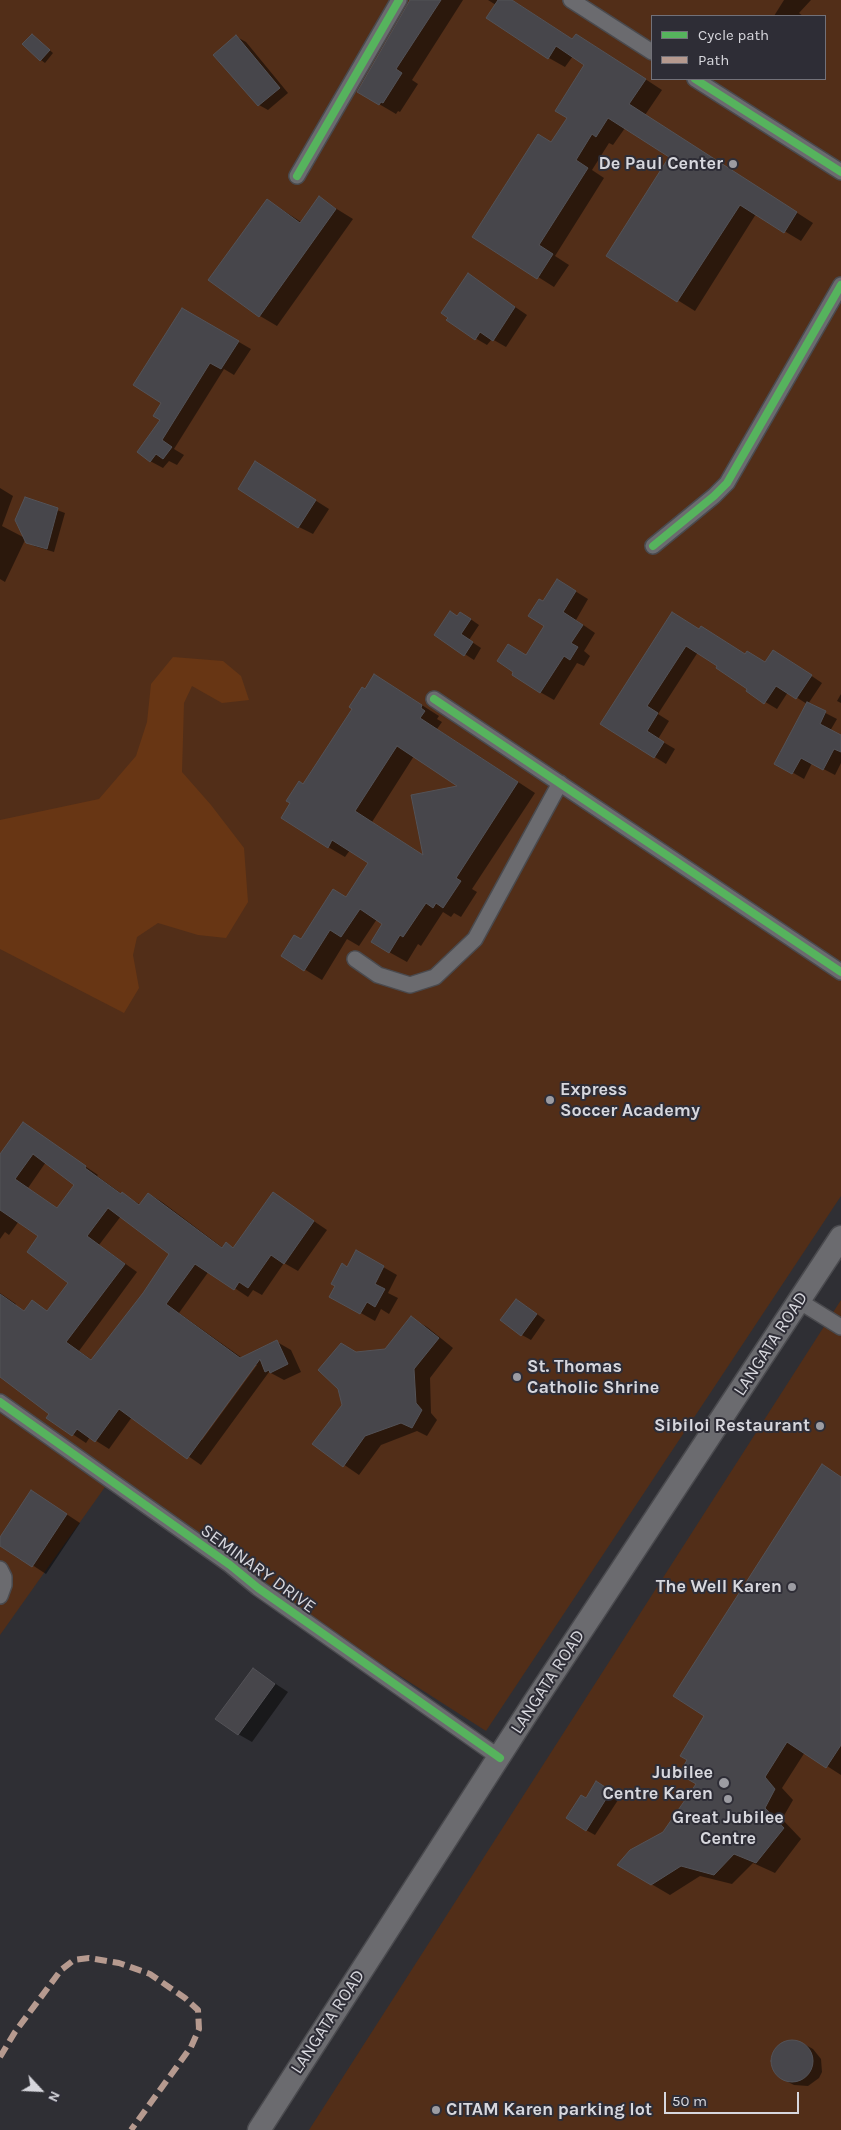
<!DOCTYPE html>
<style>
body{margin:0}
#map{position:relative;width:841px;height:2130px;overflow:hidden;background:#2f2f34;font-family:Karla,sans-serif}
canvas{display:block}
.legend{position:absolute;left:651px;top:15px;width:175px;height:65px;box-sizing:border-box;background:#2e2d36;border:1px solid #727179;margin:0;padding:6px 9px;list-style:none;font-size:15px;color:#d7d7dd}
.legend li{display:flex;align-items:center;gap:10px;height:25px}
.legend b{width:25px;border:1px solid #727179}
.north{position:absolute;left:15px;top:2065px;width:50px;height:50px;-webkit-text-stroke:4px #2e2d36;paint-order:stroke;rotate:115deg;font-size:14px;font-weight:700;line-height:20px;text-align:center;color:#d7d7dd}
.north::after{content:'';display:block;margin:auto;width:18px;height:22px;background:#d7d7dd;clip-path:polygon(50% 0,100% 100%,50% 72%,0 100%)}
.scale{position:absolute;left:664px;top:2092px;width:135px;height:22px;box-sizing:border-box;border:2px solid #d7d7dd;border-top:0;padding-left:6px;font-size:15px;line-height:18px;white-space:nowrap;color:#d7d7dd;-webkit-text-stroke:4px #2e2d36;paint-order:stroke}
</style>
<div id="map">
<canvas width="841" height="2130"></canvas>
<ul class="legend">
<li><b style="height:6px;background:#56b35d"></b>Cycle path</li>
<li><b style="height:6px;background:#b69a8f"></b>Path</li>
</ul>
<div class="north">N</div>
<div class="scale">50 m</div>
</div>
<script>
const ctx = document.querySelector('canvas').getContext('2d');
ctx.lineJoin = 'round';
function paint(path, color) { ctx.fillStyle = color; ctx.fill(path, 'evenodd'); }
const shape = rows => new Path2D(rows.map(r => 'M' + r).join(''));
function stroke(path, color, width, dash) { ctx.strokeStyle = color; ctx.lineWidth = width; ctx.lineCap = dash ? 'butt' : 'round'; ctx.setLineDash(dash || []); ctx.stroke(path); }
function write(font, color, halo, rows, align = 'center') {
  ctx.font = font + ' Karla,sans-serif'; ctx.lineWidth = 4; ctx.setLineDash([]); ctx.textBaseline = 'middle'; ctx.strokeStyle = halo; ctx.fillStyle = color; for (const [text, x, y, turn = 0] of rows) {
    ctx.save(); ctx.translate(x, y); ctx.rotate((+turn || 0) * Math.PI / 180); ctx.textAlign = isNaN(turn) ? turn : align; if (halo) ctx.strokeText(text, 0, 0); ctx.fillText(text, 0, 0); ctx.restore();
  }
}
paint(shape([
 [0,0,841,0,841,1196,486,1731,105,1487,0,1635],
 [652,16,825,16,825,79,652,79],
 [841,1300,841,2130,309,2130]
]), '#522e18');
paint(shape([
 [173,657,223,661,241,676,249,700,222,703,192,686,184,703,182,772,211,805,244,848,248,902,226,938,198,935,158,923,137,937,133,955,139,988,124,1013,0,949,0,820,99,799,136,756,147,722,151,684]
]), '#683614');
paint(shape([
 [413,0,463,0,412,80,418,84,400,112,398,111,396,114,379,104],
 [488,0,512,0,573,40,576,35,593,45,662,90,645,115,813,223,801,241,756,214,695,311,607,256,671,157,625,128,613,145,609,143,592,170,604,178,555,256,569,265,554,287,473,236,552,143,569,118,586,64,573,56,565,67,549,58,496,5],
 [784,0,811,0,799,13,803,16,774,16],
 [237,37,246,42,288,93,268,110,259,105],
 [36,38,53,53,45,63,41,60],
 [319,198,353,219,277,326,260,316,210,280,267,200,301,222],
 [468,275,527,315,506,347,492,339,487,345,475,338],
 [182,309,251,349,234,375,224,369,174,449,184,455,177,465,169,461,163,468,150,461,161,420,162,402],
 [269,471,329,509,313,534,299,527],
 [0,488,13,496,2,526,25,538,25,498,65,513,54,552,34,546,25,540,5,582,0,579],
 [570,588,588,599,576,620,595,633,584,651,590,656,584,666,577,663,554,700,540,692,527,656,546,626,543,603],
 [457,617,469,618,479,625,469,640,481,648,474,660,435,635],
 [700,630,746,655,766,663,785,658,822,683,808,704,837,719,830,731,841,737,841,763,835,775,812,763,804,779,776,763,807,704,788,692,777,709,747,691,749,689,698,652,658,714,669,721,658,739,675,749,666,764,602,724],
 [392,686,439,716,437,719,442,722,437,729,535,793,472,889,477,892,461,917,454,913,451,917,443,912,421,946,418,944,407,962,389,952,384,923,377,919,359,946,347,939,322,980,283,956,347,898,370,863,350,850,345,857,328,847,304,785,366,690],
 [414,756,460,786,424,856,372,822],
 [841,694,841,703,837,701],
 [23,1124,98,1175,97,1176,122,1194,141,1205,149,1194,162,1202,223,1248,234,1249,274,1194,327,1230,298,1271,284,1263,262,1295,253,1290,248,1297,209,1271,179,1313,242,1358,277,1342,291,1350,301,1372,284,1380,269,1372,201,1465,132,1417,109,1449,90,1437,86,1443,48,1418,51,1414,0,1376,0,1348,48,1312,69,1283,40,1236,19,1221,9,1235,5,1232,0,1239,0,1157],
 [46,1162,76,1185,58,1209,28,1188],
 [121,1216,171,1254,144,1293,92,1360,79,1351,137,1272,99,1245],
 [254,1365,257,1365,202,1440,200,1438],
 [357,1252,397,1275,388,1293,398,1298,389,1314,381,1309,375,1321,331,1296],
 [0,1293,16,1304,0,1326],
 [525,1305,545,1320,531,1340,522,1335],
 [411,1318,427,1327,453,1348,430,1378,431,1413,437,1420,427,1436,417,1431,381,1445,359,1475,314,1444,343,1406,356,1353,385,1351],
 [841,1477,841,1775,805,1752,782,1788,793,1800,782,1819,801,1839,775,1873,753,1863,732,1884,700,1876,670,1895,619,1865,664,1833,698,1783],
 [45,1500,80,1523,46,1574,0,1544,0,1539],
 [253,1669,288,1692,252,1742,238,1734],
 [606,1788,620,1797,595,1835,586,1830,586,1799],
 [791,2041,804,2044,813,2049,821,2059,822,2072,819,2078,808,2086,794,2085,784,2080,778,2076,772,2063,775,2050,779,2045]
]), '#0007');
const building = shape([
 [410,0,441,0,396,69,402,73,383,103,381,102,379,105,357,92,410,0],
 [498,0,512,0,572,39,576,34,646,79,629,104,797,212,784,233,740,205,677,302,606,256,669,157,608,118,596,137,592,134,576,160,588,168,539,245,553,254,537,279,472,237,538,134,551,142,567,118,555,111,584,65,556,46,548,59,486,18,498,0],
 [32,34,50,50,40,61,22,44,32,34],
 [236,35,280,88,258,106,213,55,236,35],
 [319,196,336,209,259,317,208,280,267,199,300,223,319,196],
 [468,273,515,307,493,341,480,332,475,340,446,320,448,318,441,313,468,273],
 [182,308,239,341,221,369,210,363,162,440,172,447,163,459,156,454,150,462,137,452,160,420,153,416,161,403,133,385,182,308],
 [255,461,316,500,298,528,238,489,255,461],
 [25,497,58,508,47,549,26,543,15,520,25,497],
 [557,579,576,591,563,612,583,625,571,643,578,647,570,660,564,656,540,693,512,675,513,672,497,661,508,644,526,655,544,626,528,616,539,599,543,601,557,579],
 [450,611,457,616,460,612,471,619,461,634,473,642,464,656,434,635,450,611],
 [672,612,699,629,701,626,745,654,747,651,765,662,773,650,812,675,796,699,776,686,764,704,746,691,747,689,716,668,717,666,686,646,647,706,658,713,647,731,664,742,654,758,600,724,672,612],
 [374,674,422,705,421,708,425,711,420,718,518,782,456,878,461,881,443,908,436,903,433,908,426,903,403,937,400,935,389,953,371,942,382,924,360,909,341,937,330,930,304,971,281,956,294,935,301,939,333,889,346,897,368,863,332,840,328,848,281,818,290,803,286,801,299,781,303,784,352,709,349,707,362,687,365,689,374,674],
 [397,746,457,786,411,795,423,855,355,811,397,746],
 [807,702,826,711,820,724,841,735,841,752,834,749,823,770,801,758,792,774,774,764,807,702],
 [23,1122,86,1166,85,1168,121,1194,122,1192,139,1205,148,1193,222,1248,226,1242,233,1248,273,1192,314,1221,284,1264,271,1255,248,1288,239,1282,234,1290,195,1264,166,1304,240,1358,277,1340,288,1364,270,1373,269,1370,265,1372,260,1359,187,1459,119,1409,95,1442,77,1429,72,1436,46,1418,49,1414,0,1377,0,1294,24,1311,32,1300,47,1311,68,1283,27,1252,38,1236,0,1210,0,1154,23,1122],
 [33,1154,74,1185,57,1208,15,1179,33,1154],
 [108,1208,169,1254,143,1293,91,1360,66,1342,125,1264,87,1236,108,1208],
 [356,1250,384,1266,375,1284,385,1289,375,1307,367,1302,360,1314,329,1297,335,1286,331,1284,342,1263,347,1267,356,1250],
 [516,1299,537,1314,521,1336,500,1320,516,1299],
 [411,1316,439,1338,414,1369,416,1403,422,1410,412,1428,401,1423,365,1436,343,1467,312,1444,342,1405,338,1389,318,1370,341,1343,356,1352,385,1349,411,1316],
 [822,1464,841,1477,841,1745,826,1768,787,1742,765,1777,775,1789,765,1808,784,1828,756,1863,734,1854,714,1875,681,1866,651,1885,617,1865,630,1850,663,1832,696,1784,679,1774,687,1760,680,1756,704,1716,673,1696,822,1464],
 [31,1490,67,1514,32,1567,0,1546,0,1537,31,1490],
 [253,1668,275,1684,238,1735,215,1719,253,1668],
 [596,1781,611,1791,586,1831,566,1818,581,1795,586,1798,596,1781],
 '771 2061a21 21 0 1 1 42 0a21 21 0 1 1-42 0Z'
]);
paint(building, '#47464b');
stroke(building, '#535257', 1);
const minor = shape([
 [571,0,652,52],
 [695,79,841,172],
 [297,176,399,0],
 [653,546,714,496,727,483,841,285],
 [434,699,841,972],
 [355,959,378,975,410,985,435,977,475,939,560,783],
 [799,1301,841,1327],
 [0,1402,230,1565,258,1588,500,1758],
 [0,1569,4,1577,4,1585,0,1596]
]);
const secondary = shape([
 [259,2130,533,1704,841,1237]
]);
stroke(minor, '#4a4a4e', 18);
stroke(secondary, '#4a4a4e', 25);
stroke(minor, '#6b6b6f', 15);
stroke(secondary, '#6b6b6f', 22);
stroke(shape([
 [0,2057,15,2032,61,1970,74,1960,89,1958,119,1963,150,1974,185,1998,198,2010,199,2029,191,2047,131,2130]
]), '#b69a8f', 6, [12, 6]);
stroke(shape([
 [695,79,841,172],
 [297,176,399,0],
 [653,546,714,496,727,483,841,285],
 [434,699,841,972],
 [0,1402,230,1565,258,1588,500,1758]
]), '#56b35d', 8);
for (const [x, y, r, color] of [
 [733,164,5,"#9c9ca2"],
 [550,1100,5,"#9c9ca2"],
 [517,1377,5,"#9c9ca2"],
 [820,1426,5,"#9c9ca2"],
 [792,1587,5,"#9c9ca2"],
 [724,1783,6,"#9c9ca2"],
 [728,1799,5,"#9c9ca2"],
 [436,2110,5,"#9c9ca2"]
]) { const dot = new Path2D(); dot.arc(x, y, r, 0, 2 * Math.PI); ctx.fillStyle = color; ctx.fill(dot); stroke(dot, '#2e2d36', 2); }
write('bold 18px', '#d7d7dd', '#2e2d36', [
 ["De Paul Center",723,164],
 ["Express",560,1090,"left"],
 ["Soccer Academy",560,1111,"left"],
 ["St. Thomas",527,1367,"left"],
 ["Catholic Shrine",527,1388,"left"],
 ["Sibiloi Restaurant",810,1426],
 ["The Well Karen",782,1587],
 ["Jubilee",713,1773],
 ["Centre Karen",713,1794],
 ["Great Jubilee",728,1818,"center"],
 ["Centre",728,1839,"center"],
 ["CITAM Karen parking lot",446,2110,"left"]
], 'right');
write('18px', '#d7d7dd', '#2e2d36', [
 ["LANGATA ROAD",771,1344,-57],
 ["SEMINARY DRIVE",258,1569,36],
 ["LANGATA ROAD",548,1682,-57],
 ["LANGATA ROAD",328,2022,-57]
]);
</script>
